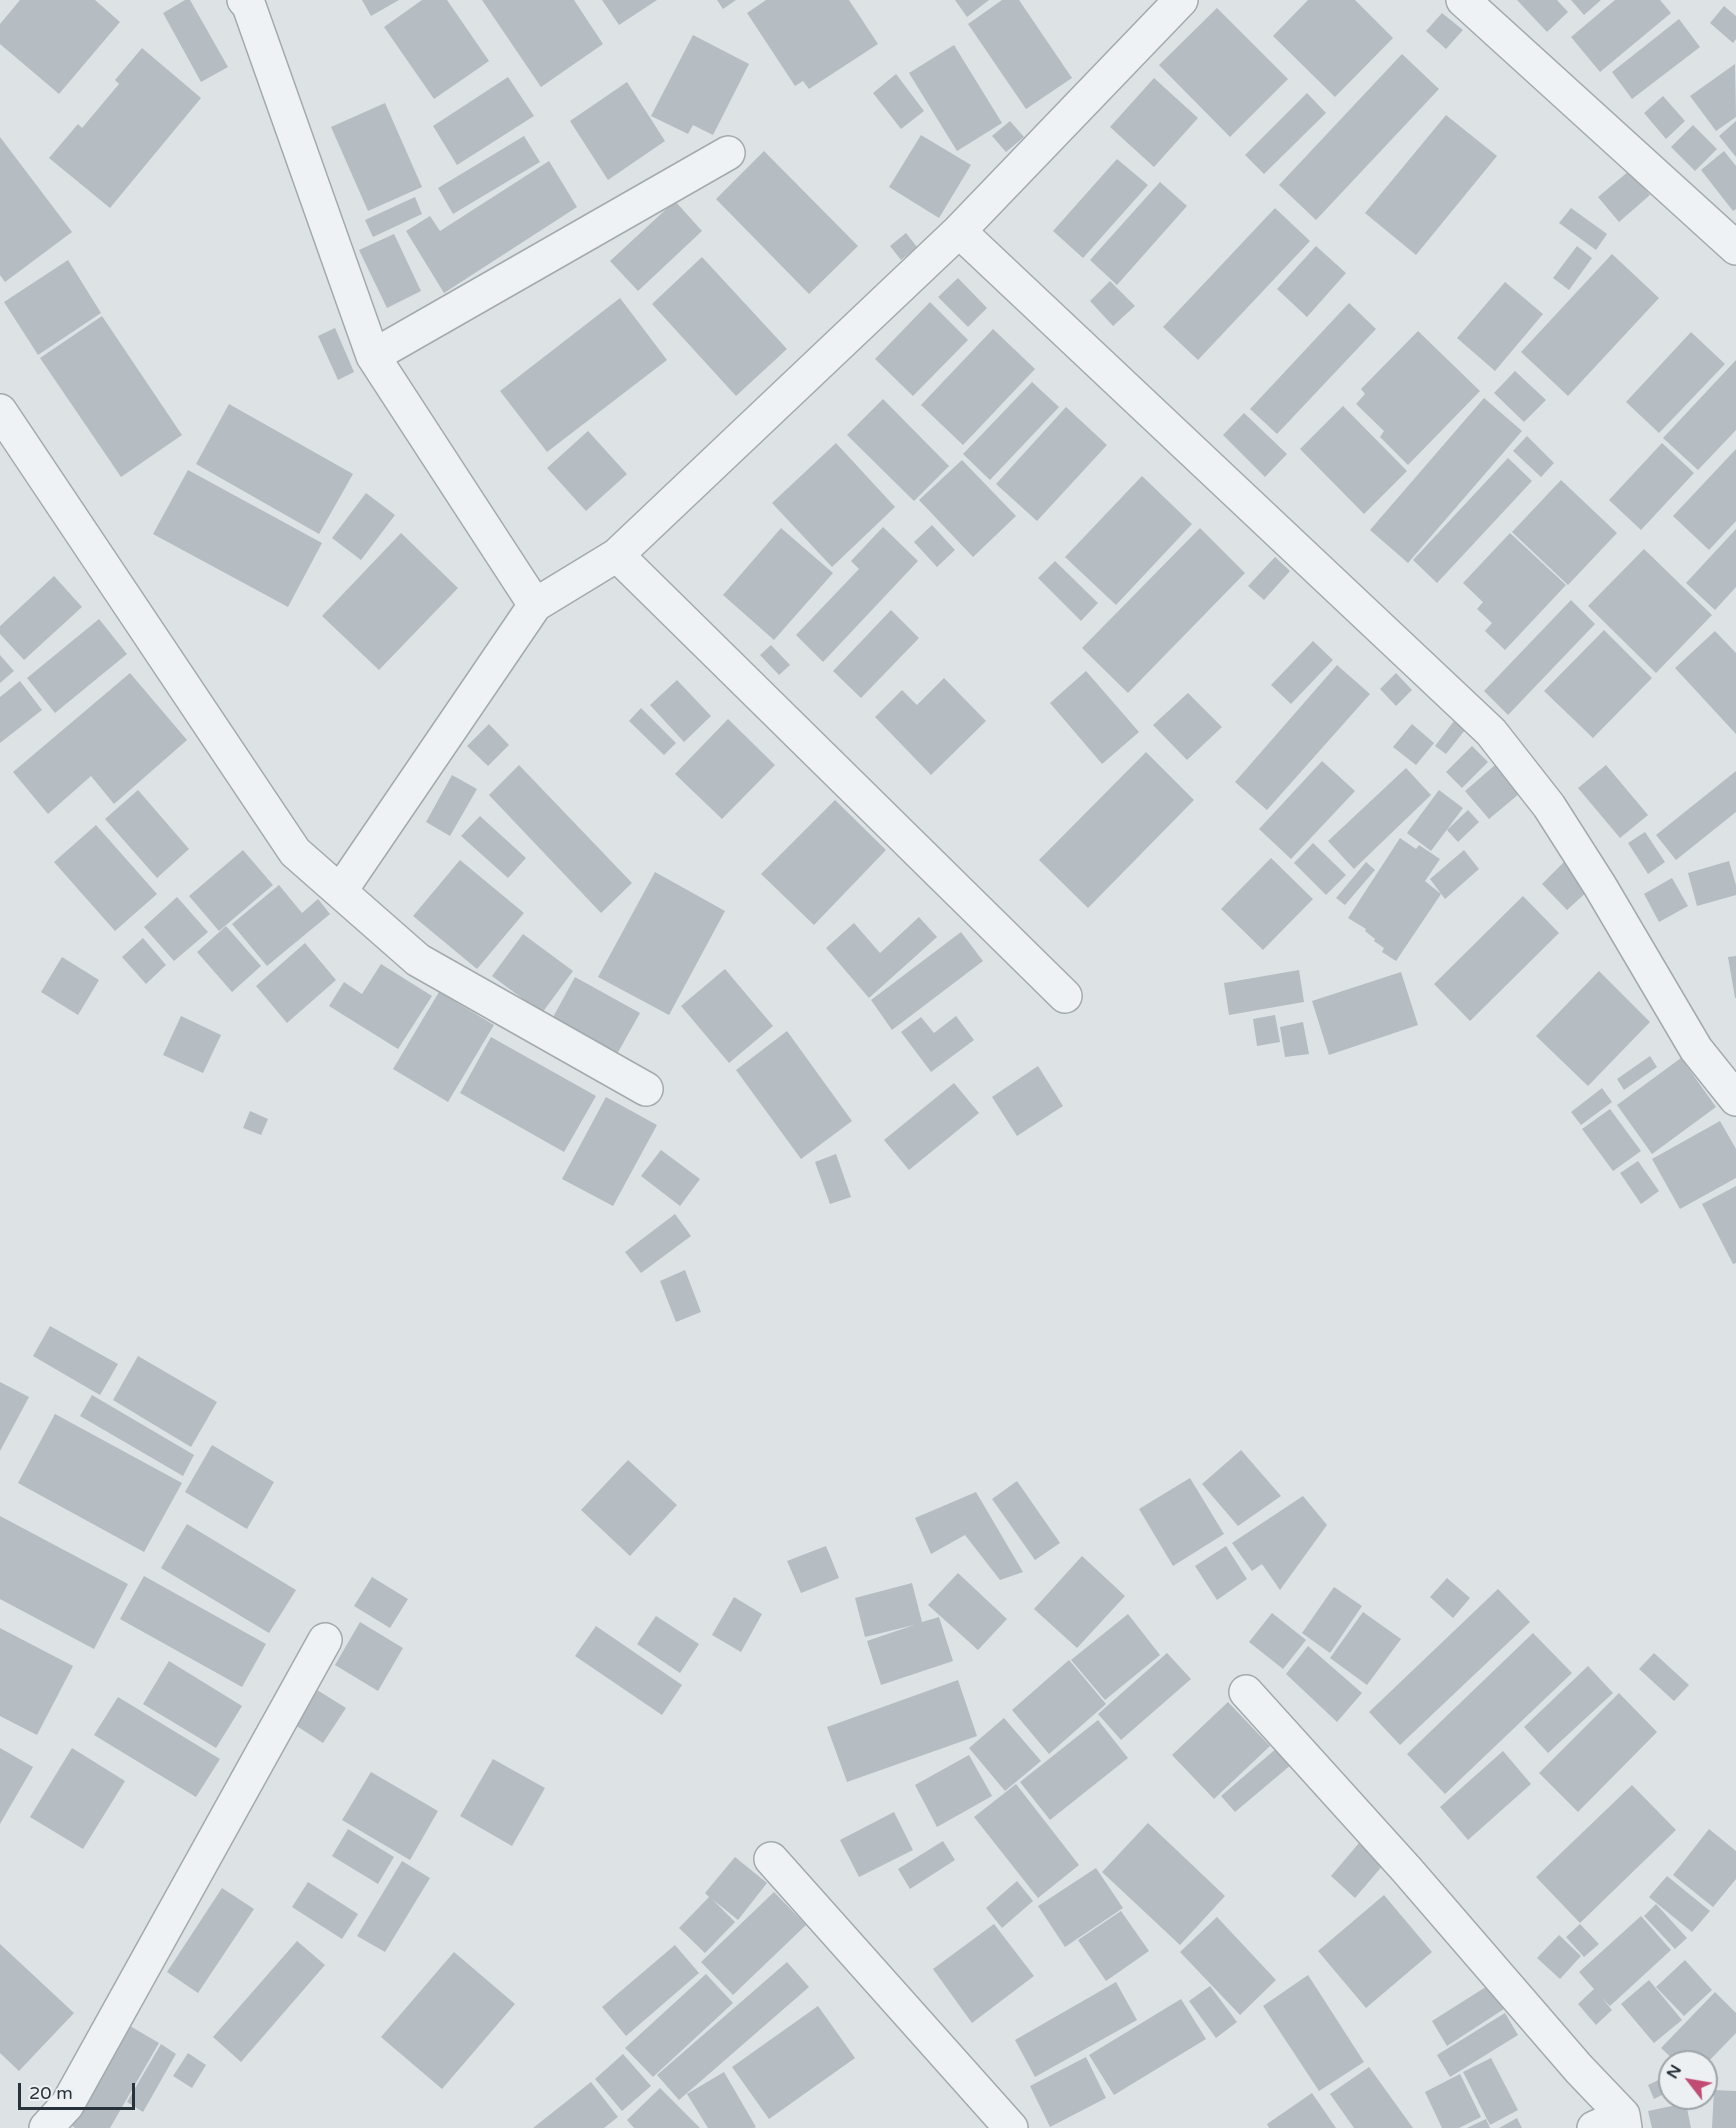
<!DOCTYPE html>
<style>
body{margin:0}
#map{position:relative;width:1736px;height:2128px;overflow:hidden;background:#dde2e5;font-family:"Varela Round",sans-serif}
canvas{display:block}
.north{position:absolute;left:1658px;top:2050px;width:60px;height:60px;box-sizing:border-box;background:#ecf0f3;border:2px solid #9ea4a9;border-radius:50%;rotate:301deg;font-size:16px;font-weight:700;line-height:24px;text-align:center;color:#28323a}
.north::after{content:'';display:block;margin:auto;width:21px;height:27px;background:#c14b73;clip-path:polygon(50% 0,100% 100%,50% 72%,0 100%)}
.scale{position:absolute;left:18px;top:2083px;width:117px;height:27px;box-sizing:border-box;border:3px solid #28323a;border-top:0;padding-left:8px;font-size:18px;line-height:21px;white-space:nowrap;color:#28323a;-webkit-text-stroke:4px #ecf0f3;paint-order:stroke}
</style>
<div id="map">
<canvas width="1736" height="2128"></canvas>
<div class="north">N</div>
<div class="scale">20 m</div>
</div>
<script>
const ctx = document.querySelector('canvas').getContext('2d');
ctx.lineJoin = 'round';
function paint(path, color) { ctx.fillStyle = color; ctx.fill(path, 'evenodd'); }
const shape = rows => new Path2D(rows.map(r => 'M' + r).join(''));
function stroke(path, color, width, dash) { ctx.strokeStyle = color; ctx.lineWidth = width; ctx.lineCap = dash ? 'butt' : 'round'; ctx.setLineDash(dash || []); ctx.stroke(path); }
paint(shape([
 [20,0,95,0,120,22,59,94,0,44,0,24],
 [185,0,190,0,228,67,201,82,163,13],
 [362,0,399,0,371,16],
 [422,0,447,0,489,61,434,99,384,27],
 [482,0,574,0,603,44,541,87],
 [602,0,657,0,619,25],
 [717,0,736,0,723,9],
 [766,0,849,0,878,44,809,89,803,81,795,86,747,13],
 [955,0,989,0,967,17],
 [1002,0,1019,0,1072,78,1026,109,968,24],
 [1308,0,1355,0,1393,38,1335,97,1273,36],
 [1517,0,1557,0,1568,12,1547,32],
 [1571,0,1601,0,1584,15],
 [1615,0,1660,0,1671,13,1600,72,1571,37],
 [1724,6,1736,16,1736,39,1733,43,1710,23],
 [1217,8,1288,79,1230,137,1159,65],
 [1442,13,1463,30,1446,49,1426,31],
 [1679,19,1700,47,1632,99,1612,72],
 [693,35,749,64,713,135,693,125,688,134,651,116],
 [954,45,1002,123,957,151,909,73],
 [142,48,201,98,110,208,49,158,78,124,82,128,119,84,115,80],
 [1402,54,1439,89,1316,220,1279,185],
 [1735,64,1736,117,1716,131,1690,96],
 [896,74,924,111,901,129,873,93],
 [508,77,534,116,457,165,433,126],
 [1154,78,1198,118,1154,167,1110,127],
 [627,82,665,141,608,180,570,121],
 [1307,93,1326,113,1264,174,1245,155],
 [1663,96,1685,121,1666,139,1644,113],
 [385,103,422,187,368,211,331,127],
 [1446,115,1497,156,1416,255,1365,213],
 [1010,121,1024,137,1006,152,992,136],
 [1736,121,1736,157,1719,136],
 [1693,125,1717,149,1695,171,1671,147],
 [921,135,971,165,939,218,889,187],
 [524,136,540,162,453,214,438,188],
 [0,137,72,232,5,282,0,275],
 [764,151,858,246,809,294,716,199],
 [1724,151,1736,166,1736,209,1733,211,1701,170],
 [1117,159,1148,185,1083,258,1053,231],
 [549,161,577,207,444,293,406,231,430,216,440,231],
 [1629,171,1650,195,1619,222,1598,197],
 [1160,182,1187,206,1117,285,1090,260],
 [415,197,422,214,373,237,365,220],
 [675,201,702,231,638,291,610,261],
 [1275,208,1310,241,1198,360,1163,327],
 [1571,208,1607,234,1596,250,1559,223],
 [906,233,917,247,901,260,890,246],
 [394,234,421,291,387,308,359,250],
 [1316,246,1346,273,1307,317,1277,289],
 [1577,246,1592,258,1569,290,1553,278],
 [1612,254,1659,298,1568,396,1521,352],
 [702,257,787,349,736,396,652,304],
 [68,260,101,313,38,355,4,302],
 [958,278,987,308,968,327,938,297],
 [1110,281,1135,306,1113,326,1090,301],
 [1505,282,1543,314,1495,371,1457,338],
 [620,298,667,360,547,452,500,391],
 [930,302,968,340,913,396,875,359],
 [1349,303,1376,329,1277,434,1250,409],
 [102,316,182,435,121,477,40,358],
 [335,328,354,372,338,380,318,336],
 [993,329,1035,369,963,445,921,405],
 [1418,331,1480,391,1408,465,1380,437,1384,431,1356,404,1365,394,1361,389],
 [1691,332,1725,364,1659,433,1626,402],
 [1736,360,1736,430,1698,470,1663,438],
 [1515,371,1546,400,1524,422,1494,393],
 [1032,382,1059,407,990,480,963,454],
 [1484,398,1522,431,1408,563,1370,530],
 [883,399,949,466,914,501,847,435],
 [229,404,353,474,319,534,196,464],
 [1343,406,1407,471,1364,514,1300,449],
 [1066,407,1107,445,1037,521,996,484],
 [1244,413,1287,454,1265,477,1223,435],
 [588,431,627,474,586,511,547,468],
 [1527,436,1554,463,1541,477,1513,451],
 [836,443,895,507,832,567,772,503],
 [1662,443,1694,473,1641,530,1609,500],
 [1736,449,1736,521,1709,550,1673,516],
 [1508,458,1532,481,1437,583,1413,560],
 [962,460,1016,516,973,557,919,500],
 [188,470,322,543,288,607,153,534],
 [1142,476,1192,524,1116,605,1065,557],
 [1561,480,1617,533,1568,585,1512,532],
 [366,493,395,515,361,560,332,538],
 [932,525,955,550,937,567,914,542],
 [883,527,918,561,823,662,796,635,859,569,851,561],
 [781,528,833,573,774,640,723,595],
 [1200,528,1245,573,1128,693,1082,648],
 [1736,529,1736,587,1715,610,1686,583],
 [401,533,458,588,379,670,322,616],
 [1510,533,1566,585,1505,650,1485,631,1492,623,1477,609,1483,602,1463,583],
 [1644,549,1712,615,1656,673,1588,606],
 [1275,557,1290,571,1264,600,1248,586],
 [1055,561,1098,603,1081,621,1038,578],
 [54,576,82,607,24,660,0,634,0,626],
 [1571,600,1595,624,1508,715,1484,691],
 [891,610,919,638,861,698,833,671],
 [99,619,127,654,55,713,27,678],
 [1604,630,1652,678,1593,738,1544,691],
 [1715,631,1736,653,1736,734,1675,668],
 [1313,641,1333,660,1291,704,1271,685],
 [771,645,790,665,779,675,760,655],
 [0,655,14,671,0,683],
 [1337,665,1370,694,1267,810,1235,782],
 [1086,671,1139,732,1102,764,1050,703],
 [130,673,187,740,114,804,91,776,48,814,13,772],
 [1396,673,1412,690,1396,706,1380,689],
 [944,678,986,721,931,775,875,717,902,690,917,705],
 [677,680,711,716,684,742,650,705],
 [20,681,42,710,0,743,0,697],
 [1188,693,1222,727,1187,760,1153,725],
 [641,708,676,743,664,755,629,721],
 [728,719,775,765,722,819,675,774],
 [1454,721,1465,730,1446,754,1435,746],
 [489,724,509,745,488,766,467,746],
 [1412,724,1434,743,1416,765,1393,747],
 [1472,746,1488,762,1462,788,1446,772],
 [1146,752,1194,800,1088,908,1039,860],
 [1322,761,1355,791,1291,859,1259,829],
 [519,765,632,883,601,913,489,795],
 [1495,765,1519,794,1489,819,1465,791],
 [1606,765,1648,815,1620,838,1578,788],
 [1406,768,1431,795,1354,869,1328,841],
 [1736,771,1736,812,1676,860,1656,835],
 [452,775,477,789,450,836,426,822],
 [138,790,189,849,157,878,105,819],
 [1439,790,1463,808,1431,851,1407,833],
 [835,800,886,850,814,925,761,874],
 [1468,810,1479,822,1458,842,1447,830],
 [480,816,526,858,508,878,461,836],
 [96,825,157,894,115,931,54,862],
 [1645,832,1665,862,1648,874,1628,843],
 [1400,838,1416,849,1419,845,1440,859,1425,881,1441,894,1396,961,1382,952,1384,948,1374,941,1375,939,1365,931,1366,929,1348,918],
 [1313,843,1346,875,1326,895,1294,863],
 [243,850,273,885,219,931,189,896],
 [1464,850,1479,869,1445,899,1430,879],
 [1271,858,1313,899,1263,950,1221,909],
 [460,860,524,913,477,969,413,916],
 [1729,861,1736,885,1736,895,1697,906,1688,873],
 [1366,862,1375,870,1345,905,1336,898],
 [1564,862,1590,889,1567,910,1542,884],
 [655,872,725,911,669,1015,598,977],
 [1672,878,1688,906,1659,922,1644,894],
 [279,885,302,913,318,899,330,914,267,966,232,924],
 [1523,896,1559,933,1470,1021,1434,984],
 [177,897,208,932,174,961,144,927],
 [919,917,937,937,869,998,826,948,854,923,880,953],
 [226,926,261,966,232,992,197,952],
 [961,932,983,961,892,1030,871,1000],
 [523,934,573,971,542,1013,492,976],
 [143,938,166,965,146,984,122,957],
 [305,943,336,980,287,1023,256,986],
 [1736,956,1736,998,1735,998,1728,957],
 [62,957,99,980,78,1015,41,992],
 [381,964,432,996,398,1049,329,1006,344,982,362,994],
 [725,969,773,1026,729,1063,681,1006],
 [1299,970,1304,1002,1229,1015,1224,983],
 [1599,971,1650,1022,1588,1086,1536,1036],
 [1401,972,1418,1025,1329,1055,1312,1001],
 [575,977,640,1013,617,1054,552,1019],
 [439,992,494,1025,448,1102,393,1069],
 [1275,1015,1280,1042,1257,1046,1253,1019],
 [181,1016,221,1035,203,1073,163,1055],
 [956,1016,974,1040,931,1072,901,1032,921,1017,934,1033],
 [1303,1022,1309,1054,1285,1057,1280,1027],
 [787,1031,852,1121,801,1159,736,1070],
 [491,1037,596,1096,564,1152,460,1093],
 [1650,1056,1657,1067,1624,1090,1617,1079],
 [1681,1058,1716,1107,1652,1154,1617,1105],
 [1038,1066,1063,1106,1017,1136,992,1097],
 [954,1083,979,1113,909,1170,884,1140],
 [1602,1088,1612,1102,1581,1125,1571,1112],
 [606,1097,657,1125,613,1206,562,1179],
 [1610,1109,1641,1151,1613,1171,1582,1129],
 [250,1111,268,1119,261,1135,243,1128],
 [1720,1121,1736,1149,1736,1178,1680,1209,1652,1159],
 [661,1150,700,1179,680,1206,641,1176],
 [836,1154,851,1197,830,1204,815,1162],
 [1638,1161,1659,1191,1641,1204,1620,1173],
 [1736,1186,1736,1263,1733,1264,1702,1204],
 [675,1214,691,1236,641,1273,625,1252],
 [685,1270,701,1312,676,1322,660,1281],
 [50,1326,118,1364,100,1395,33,1356],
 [138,1356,217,1402,191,1447,113,1400],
 [0,1382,29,1397,0,1451],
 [92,1395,194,1455,183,1476,80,1416],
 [55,1414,182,1483,144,1552,18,1483],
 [212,1445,274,1482,247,1529,185,1492],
 [1241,1450,1281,1496,1238,1526,1202,1484],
 [628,1460,677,1505,630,1556,581,1510],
 [1190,1478,1224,1534,1173,1566,1139,1509],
 [1017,1481,1060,1543,1035,1560,992,1499],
 [976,1492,1023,1572,1000,1580,965,1535,931,1554,915,1518],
 [1303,1496,1327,1525,1280,1590,1262,1564,1252,1571,1232,1543],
 [0,1516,128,1584,94,1649,0,1599],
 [187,1524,296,1590,269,1633,161,1568],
 [826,1546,839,1578,801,1593,787,1561],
 [1226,1546,1247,1579,1217,1600,1195,1566],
 [1082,1556,1125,1596,1077,1648,1034,1609],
 [958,1573,1007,1619,978,1650,928,1605],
 [144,1576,266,1644,242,1687,120,1619],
 [372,1577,408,1599,390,1628,354,1606],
 [1447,1578,1470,1598,1453,1618,1430,1597],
 [912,1583,922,1622,939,1617,953,1661,881,1685,867,1641,914,1625,865,1637,855,1598],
 [1334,1587,1362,1606,1330,1653,1302,1633],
 [1498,1589,1530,1622,1400,1745,1369,1712],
 [734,1597,762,1614,741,1652,712,1635],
 [1363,1612,1401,1639,1367,1685,1330,1658],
 [1272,1613,1306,1640,1283,1669,1249,1642],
 [1128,1614,1160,1655,1105,1700,1071,1660],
 [656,1616,699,1644,680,1673,637,1644],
 [360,1622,403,1648,378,1691,335,1665],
 [596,1626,682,1685,662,1715,575,1656],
 [0,1628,73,1666,37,1735,0,1716],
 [1533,1633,1572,1673,1445,1794,1407,1754],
 [1308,1646,1362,1693,1337,1722,1286,1674],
 [1167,1653,1191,1679,1121,1740,1098,1714],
 [1654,1653,1689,1685,1674,1701,1639,1669],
 [1069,1660,1106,1704,1049,1754,1012,1710],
 [169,1661,242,1706,216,1748,143,1704],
 [1588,1666,1613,1693,1548,1753,1524,1727],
 [958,1680,977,1736,847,1782,827,1727],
 [314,1688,346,1708,323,1743,292,1723],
 [1619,1693,1657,1732,1578,1812,1539,1773],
 [118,1697,220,1759,196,1797,94,1735],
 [1228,1702,1270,1746,1214,1799,1172,1755],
 [1004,1718,1041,1761,1005,1791,969,1748],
 [1098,1720,1128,1758,1050,1820,1020,1782],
 [1278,1747,1292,1764,1235,1812,1221,1796],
 [0,1748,33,1767,0,1824],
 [72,1748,125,1781,83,1849,30,1817],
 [1503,1751,1531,1784,1468,1840,1440,1807],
 [969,1755,992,1796,937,1827,915,1785],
 [493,1759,545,1788,512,1846,460,1816],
 [371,1772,438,1811,410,1860,342,1820],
 [1016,1784,1079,1865,1038,1898,974,1817],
 [1632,1785,1676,1830,1580,1923,1536,1877],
 [894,1812,913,1850,859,1877,840,1840],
 [1148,1823,1225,1896,1180,1945,1102,1872],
 [348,1829,394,1857,378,1884,332,1856],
 [1709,1829,1736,1851,1736,1879,1713,1907,1673,1875],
 [1365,1836,1390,1857,1355,1898,1331,1876],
 [943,1841,955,1860,910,1889,898,1869],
 [735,1857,767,1883,738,1920,712,1899,735,1922,705,1953,679,1928,709,1897,705,1893],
 [402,1861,430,1878,385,1952,357,1936],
 [1096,1868,1123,1908,1065,1947,1038,1906],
 [1667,1876,1710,1911,1692,1932,1649,1897],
 [1017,1881,1033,1901,1002,1928,986,1908],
 [308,1882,358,1914,342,1939,292,1907],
 [222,1888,254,1909,198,1993,167,1972],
 [774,1892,806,1925,733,1995,701,1962],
 [1384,1895,1432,1952,1366,2008,1318,1951],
 [1656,1904,1687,1938,1675,1949,1644,1916],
 [1121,1911,1149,1951,1106,1981,1078,1940],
 [1641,1916,1671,1950,1610,2006,1601,1997,1612,2010,1596,2025,1578,2004,1594,1989,1579,1972],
 [1217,1917,1276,1980,1240,2015,1180,1952],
 [994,1924,1034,1976,972,2023,933,1969],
 [1580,1924,1599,1944,1584,1957,1566,1937],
 [1559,1935,1581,1956,1560,1979,1537,1958],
 [297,1941,325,1965,241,2062,213,2037],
 [0,1944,74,2013,19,2071,0,2053],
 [675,1945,699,1973,626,2036,602,2007],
 [454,1952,515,2004,442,2089,381,2037],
 [1685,1960,1712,1990,1684,2016,1656,1987],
 [787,1962,809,1987,679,2100,657,2075],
 [706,1974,733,2003,653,2077,625,2048],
 [1308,1975,1364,2062,1319,2091,1263,2006],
 [1649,1980,1682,2020,1654,2043,1621,2004],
 [1116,1982,1137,2020,1035,2077,1015,2040],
 [1489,1985,1504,2009,1447,2046,1432,2021],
 [1210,1986,1237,2022,1216,2038,1189,2001],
 [1715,1992,1736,2013,1736,2033,1706,2064,1706,2062,1676,2062,1661,2048],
 [1181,1999,1206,2039,1114,2095,1089,2055],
 [818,2006,855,2058,769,2119,732,2067],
 [1505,2013,1518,2035,1450,2077,1437,2055],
 [130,2026,159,2043,110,2128,75,2128,72,2126],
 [161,2044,176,2054,143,2112,127,2102],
 [188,2053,206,2065,192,2088,173,2076],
 [623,2054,651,2086,622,2111,595,2079],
 [1086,2057,1106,2098,1050,2127,1030,2086],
 [1491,2058,1518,2110,1490,2125,1463,2072],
 [1369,2067,1413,2128,1354,2128,1330,2094],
 [724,2072,756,2127,754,2128,708,2128,687,2094],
 [1460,2074,1481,2117,1459,2128,1442,2128,1425,2092],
 [1667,2076,1670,2083,1670,2091,1654,2099,1648,2085],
 [591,2082,618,2117,604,2128,533,2128],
 [660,2088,700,2128,634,2128,627,2120],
 [1714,2090,1736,2091,1736,2128,1712,2128],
 [1312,2093,1336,2128,1269,2128,1267,2124],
 [1686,2103,1691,2128,1652,2128,1648,2111],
 [1517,2118,1522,2128,1499,2128],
 [1486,2119,1490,2128,1467,2128]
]), '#b5bcc2');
const street = shape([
 [244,0,249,6,373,356,535,605],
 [1463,0,1736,248],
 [959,231,1491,732,1549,806,1600,886,1696,1049,1736,1099],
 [373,356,728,153],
 [0,411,295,852,418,960,646,1089],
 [617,555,1065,996],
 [341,890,535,605,617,555,959,231,1181,0],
 [1246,1692,1407,1870,1579,2069,1623,2115,1625,2128],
 [771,1859,1011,2128],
 [46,2128,67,2105,325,1640],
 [1594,2128,1623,2115]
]);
stroke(street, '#a3aaae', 36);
stroke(street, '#eff2f4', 33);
</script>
